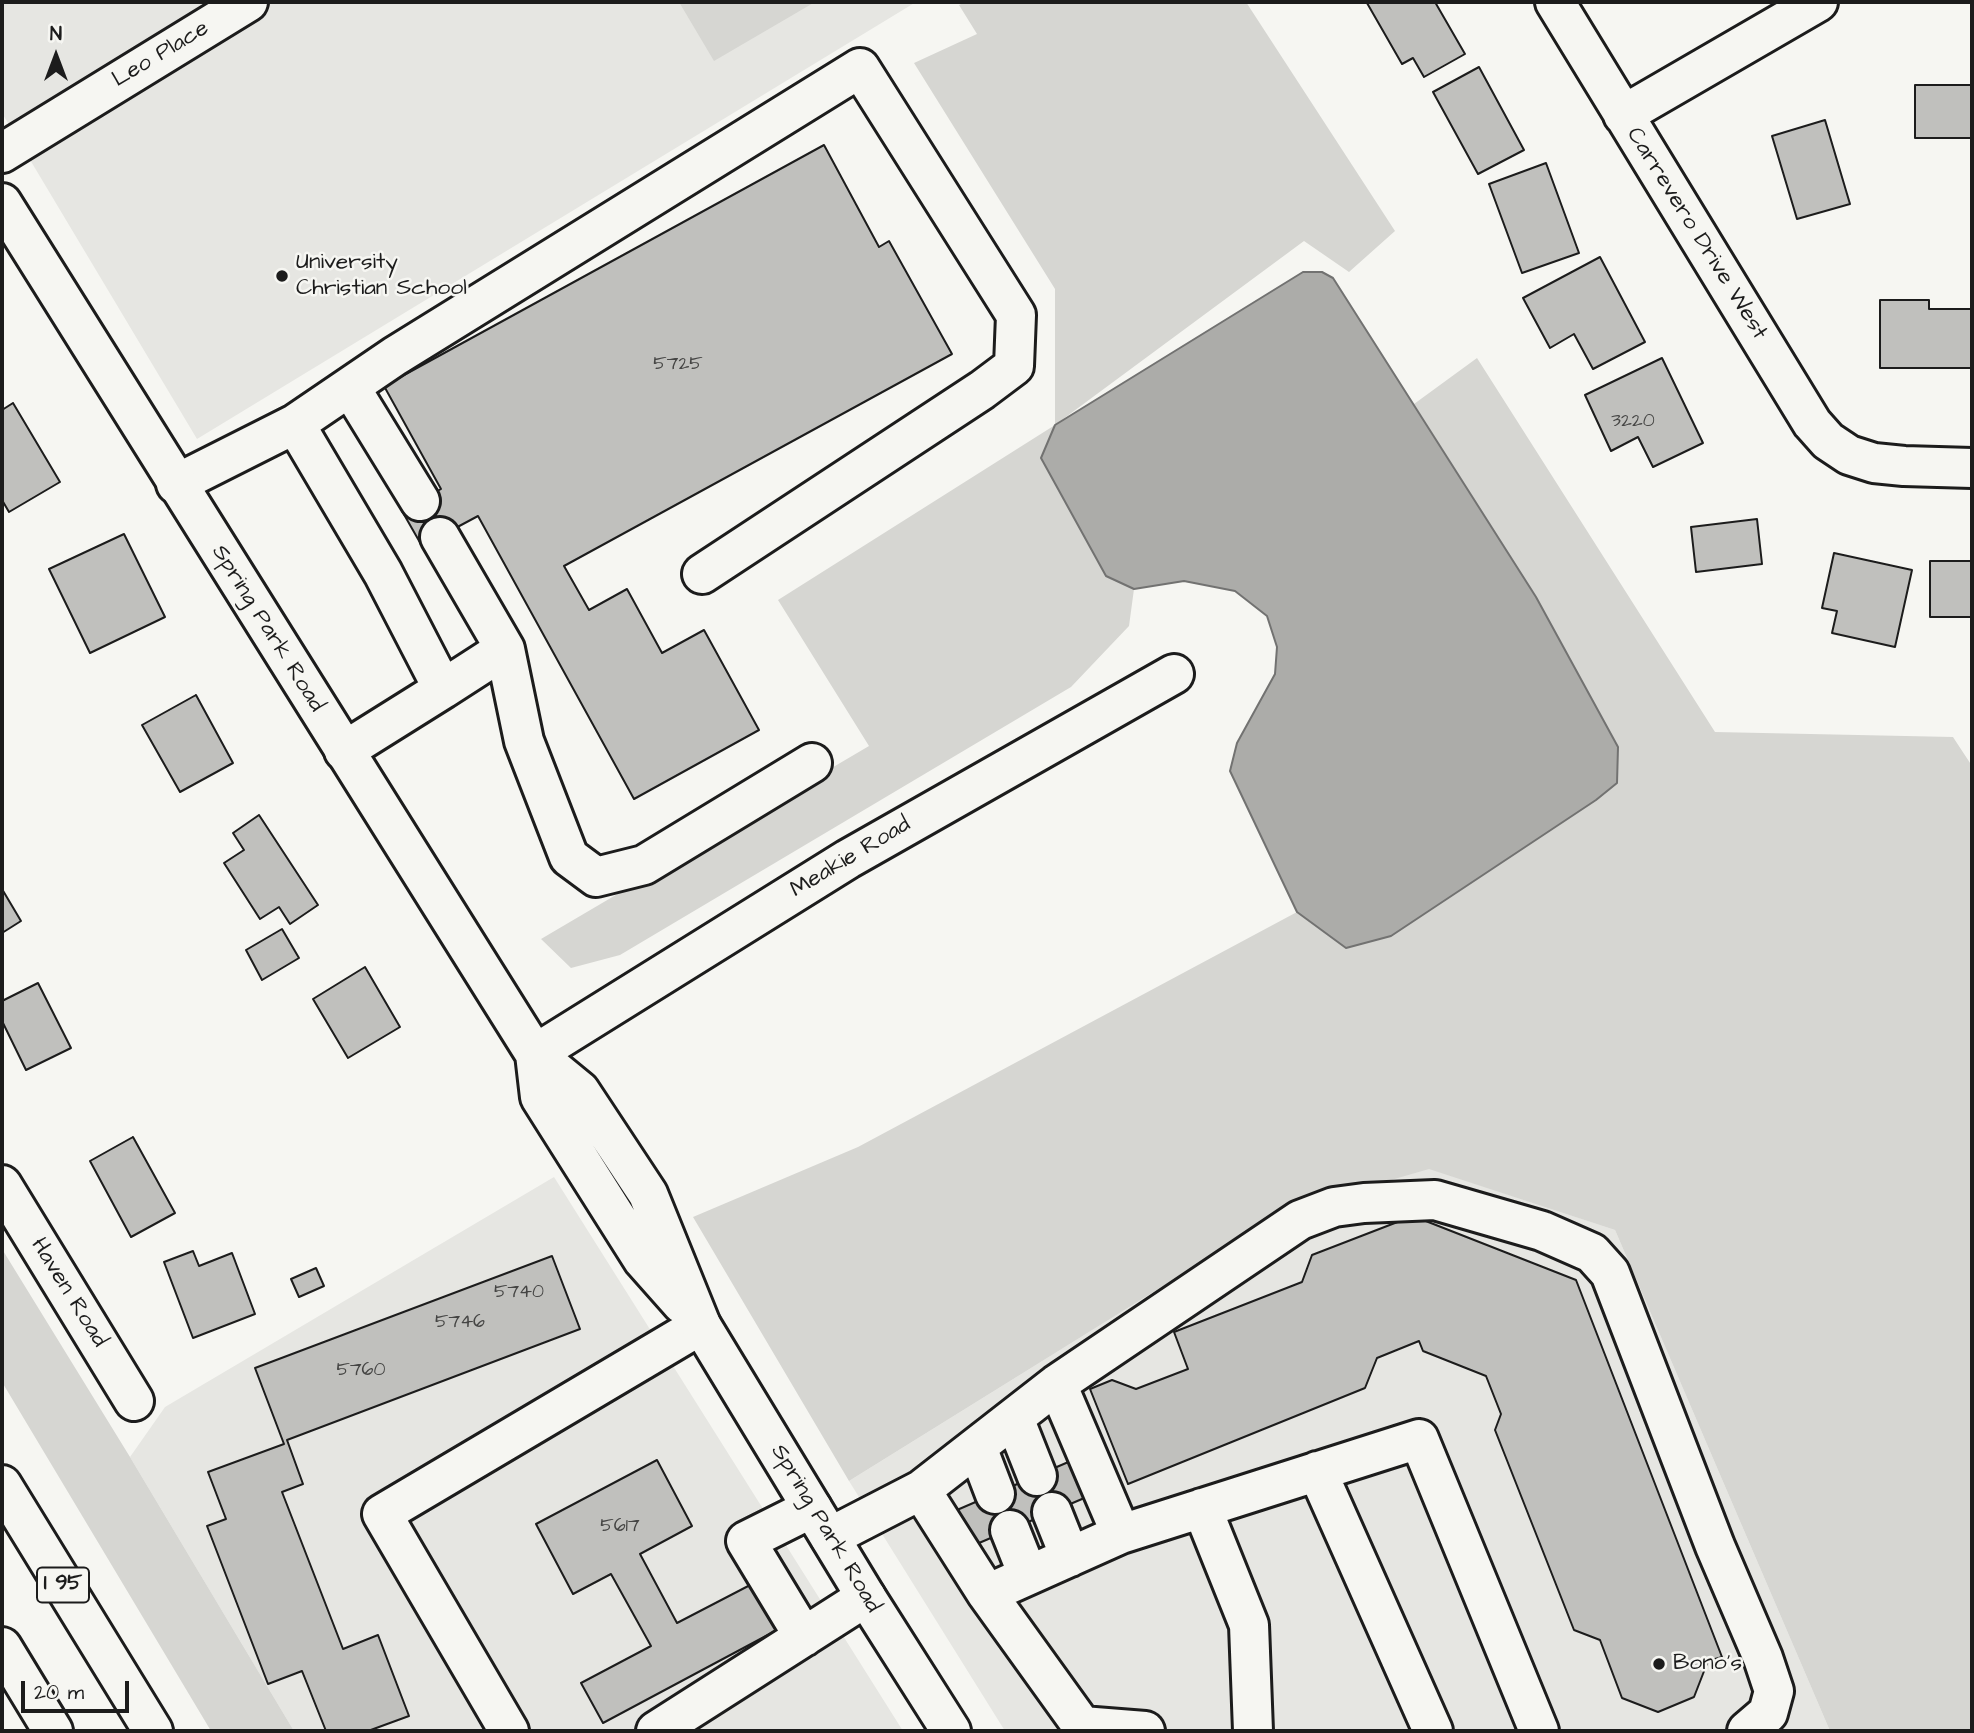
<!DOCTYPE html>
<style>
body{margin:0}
#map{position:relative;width:1974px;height:1733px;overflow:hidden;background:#f6f6f2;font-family:"Architects Daughter",sans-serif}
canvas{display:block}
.frame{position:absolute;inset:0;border:4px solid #1c1c1c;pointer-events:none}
.north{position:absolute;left:21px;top:21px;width:70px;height:70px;-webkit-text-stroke:5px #f6f6f2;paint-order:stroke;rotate:0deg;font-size:19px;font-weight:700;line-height:28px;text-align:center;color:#1c1c1c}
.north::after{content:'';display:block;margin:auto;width:24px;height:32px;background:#1c1c1c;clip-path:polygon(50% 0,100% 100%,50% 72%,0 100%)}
.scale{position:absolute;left:21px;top:1681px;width:108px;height:32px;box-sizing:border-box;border:4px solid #1c1c1c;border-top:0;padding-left:9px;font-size:21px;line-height:24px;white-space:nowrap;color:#1c1c1c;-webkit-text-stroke:5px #f6f6f2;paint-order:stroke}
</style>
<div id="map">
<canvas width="1974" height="1733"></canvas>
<div class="frame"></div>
<div class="north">N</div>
<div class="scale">20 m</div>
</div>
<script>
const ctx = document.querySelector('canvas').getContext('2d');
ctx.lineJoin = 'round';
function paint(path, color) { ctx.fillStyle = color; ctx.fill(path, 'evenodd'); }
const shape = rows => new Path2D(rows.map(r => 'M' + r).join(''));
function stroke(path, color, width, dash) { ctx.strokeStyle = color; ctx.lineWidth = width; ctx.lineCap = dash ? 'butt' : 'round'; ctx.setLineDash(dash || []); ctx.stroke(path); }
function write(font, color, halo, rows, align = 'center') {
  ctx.font = font + ' "Architects Daughter",sans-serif'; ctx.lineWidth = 5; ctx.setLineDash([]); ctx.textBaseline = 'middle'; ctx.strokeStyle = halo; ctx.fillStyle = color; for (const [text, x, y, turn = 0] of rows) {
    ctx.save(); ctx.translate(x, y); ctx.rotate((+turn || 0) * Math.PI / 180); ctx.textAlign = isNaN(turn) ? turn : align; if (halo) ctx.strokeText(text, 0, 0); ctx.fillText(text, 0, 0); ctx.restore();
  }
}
paint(shape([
 [2,2,916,2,197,439,2,113],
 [1429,1168,1615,1230,1830,1731,1005,1731,849,1481,1284,1211],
 [554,1177,903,1731,294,1731,130,1457,165,1407]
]), '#e6e6e2');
paint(shape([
 [679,2,815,2,714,61],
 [965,2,1246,2,1395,231,1349,272,1304,241,1055,425,1106,576,1134,589,1129,626,1071,687,620,955,571,968,541,939,869,746,778,600,1055,425,1055,289,914,63,977,34,959,5],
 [1477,358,1715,732,1953,737,1972,766,1972,1731,1830,1731,1615,1230,1429,1169,1284,1211,849,1481,693,1217,858,1147,1297,912,1346,948,1617,783,1618,747,1536,597,1414,404],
 [2,1249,130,1457,294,1731,211,1731,2,1382]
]), '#d6d6d2');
const water = shape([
 [1303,272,1322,272,1333,278,1536,597,1618,747,1617,783,1596,800,1391,936,1346,948,1297,912,1230,771,1237,743,1275,674,1277,647,1267,616,1235,591,1184,581,1134,589,1106,576,1041,458,1055,425,1303,272]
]);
paint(water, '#acaca9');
stroke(water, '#727271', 2);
const building = shape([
 [1369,2,1435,2,1465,54,1424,77,1413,58,1402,64,1367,3,1369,2],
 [1479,67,1524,150,1478,174,1433,92,1479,67],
 [1915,85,1972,85,1972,138,1915,138,1915,85],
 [1825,120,1850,204,1797,219,1772,136,1825,120],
 [824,145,879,247,889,241,952,354,564,566,589,610,627,589,662,653,704,630,759,730,634,799,478,516,422,546,402,511,441,489,384,386,824,145],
 [1546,163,1579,253,1522,273,1489,184,1546,163],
 [1600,257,1645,342,1593,369,1574,334,1550,348,1523,298,1600,257],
 [1880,300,1929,300,1929,309,1972,309,1972,368,1880,368,1880,300],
 [1662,358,1703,443,1653,467,1638,437,1611,451,1585,395,1662,358],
 [13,403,60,482,9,512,2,500,2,410,13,403],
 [1757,519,1762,564,1696,572,1691,527,1757,519],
 [124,534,165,617,90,653,49,569,124,534],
 [1834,553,1912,570,1895,647,1832,633,1837,611,1822,608,1834,553],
 [1930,561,1972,561,1972,617,1930,617,1930,561],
 [196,695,233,763,180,792,142,725,196,695],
 [259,815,318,905,290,924,279,907,260,919,224,863,244,850,233,833,259,815],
 [2,889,21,921,2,933,2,889],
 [282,929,299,958,262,980,246,950,282,929],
 [365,967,400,1027,348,1058,313,999,365,967],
 [38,983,71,1048,26,1070,2,1021,2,1001,38,983],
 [133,1137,175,1213,131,1237,90,1161,133,1137],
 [1413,1216,1576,1280,1722,1657,1708,1661,1694,1697,1658,1712,1622,1698,1600,1640,1574,1630,1495,1430,1501,1414,1486,1376,1423,1351,1419,1341,1377,1358,1365,1388,1128,1484,1090,1389,1112,1380,1136,1389,1188,1369,1174,1332,1302,1282,1312,1255,1413,1216],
 [193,1251,199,1266,232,1253,255,1314,193,1338,164,1262,193,1251],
 [552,1256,580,1329,287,1440,303,1484,282,1492,343,1649,378,1635,409,1716,368,1731,326,1731,302,1671,268,1684,207,1526,226,1519,208,1472,284,1444,255,1368,552,1256],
 [316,1268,324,1286,299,1297,291,1279,316,1268],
 [657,1460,692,1526,640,1554,677,1623,754,1583,779,1629,603,1723,581,1683,651,1646,611,1574,573,1594,536,1524,657,1460],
 [1073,1460,1089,1496,972,1546,957,1510,1073,1460]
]);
paint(building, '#c0c0bd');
stroke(building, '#1c1c1c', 2);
const minor = shape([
 [1555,2,1812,423,1828,441,1849,455,1874,463,1904,466,1972,468],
 [1623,115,1818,2],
 [2,153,248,2],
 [350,387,420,501],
 [295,424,395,356,860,68,1016,315,1014,366,982,390,702,574],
 [176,484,295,424,383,573,443,689,344,751],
 [440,537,505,649,524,741,569,857,596,877,644,865,812,763],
 [443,689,505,649],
 [535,1054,848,859,1174,674],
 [2,1185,134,1401],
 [1057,1384,1121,1534],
 [1014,1418,1037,1476],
 [977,1447,995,1494],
 [1317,1471,1433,1731],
 [921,1490,1057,1384,1300,1220,1334,1207,1364,1203,1435,1200,1542,1231,1592,1253,1610,1273,1715,1546,1763,1658,1774,1691,1768,1713,1747,1731],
 [1202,1508,1249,1625,1253,1731],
 [1052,1512,1070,1557],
 [1010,1530,1028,1575],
 [830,1537,921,1490,987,1594],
 [804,1637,746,1541,812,1508],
 [509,1731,382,1514,701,1325],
 [656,1731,866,1597],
 [1145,1731,1082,1726,987,1594,1121,1534,1419,1439,1539,1731]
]);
const major = shape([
 [2,203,535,1054,580,1091,648,1194,701,1325,866,1597,951,1731],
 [535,1054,540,1097,643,1260,682,1304]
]);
const highway = shape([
 [2,1485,153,1731],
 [2,1647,53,1731]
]);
stroke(minor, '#1c1c1c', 44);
stroke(major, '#1c1c1c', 44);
stroke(highway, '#1c1c1c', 44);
stroke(minor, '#f6f6f2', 38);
stroke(major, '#f6f6f2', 38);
stroke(highway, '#f6f6f2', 38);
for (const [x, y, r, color] of [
 [282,276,7,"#1c1c1c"],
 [1659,1664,7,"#1c1c1c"]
]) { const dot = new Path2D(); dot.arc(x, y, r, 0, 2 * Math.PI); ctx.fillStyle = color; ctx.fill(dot); stroke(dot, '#f6f6f2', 2.5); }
write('19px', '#454544', null, [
 ["5725",678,365],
 ["3220",1633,422],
 ["5740",519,1293],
 ["5746",460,1323],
 ["5760",361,1371],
 ["5617",620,1527]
]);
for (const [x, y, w] of [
 [63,1585,52]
]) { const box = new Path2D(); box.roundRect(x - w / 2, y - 17.5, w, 35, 5); ctx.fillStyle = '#f6f6f2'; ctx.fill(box); stroke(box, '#1c1c1c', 2); }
write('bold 21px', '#1c1c1c', null, [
 ["I 95",63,1585]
]);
write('23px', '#1c1c1c', '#f6f6f2', [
 ["Leo Place",161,55,-31],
 ["Carrevero Drive West",1696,234,58],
 ["Spring Park Road",267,629,58],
 ["Meakie Road",851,858,-31],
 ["Haven Road",68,1293,58],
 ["Spring Park Road",825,1529,59]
]);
write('23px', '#1c1c1c', '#f6f6f2', [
 ["University",296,263],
 ["Christian School",296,289],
 ["Bono's",1673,1664]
], 'left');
</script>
